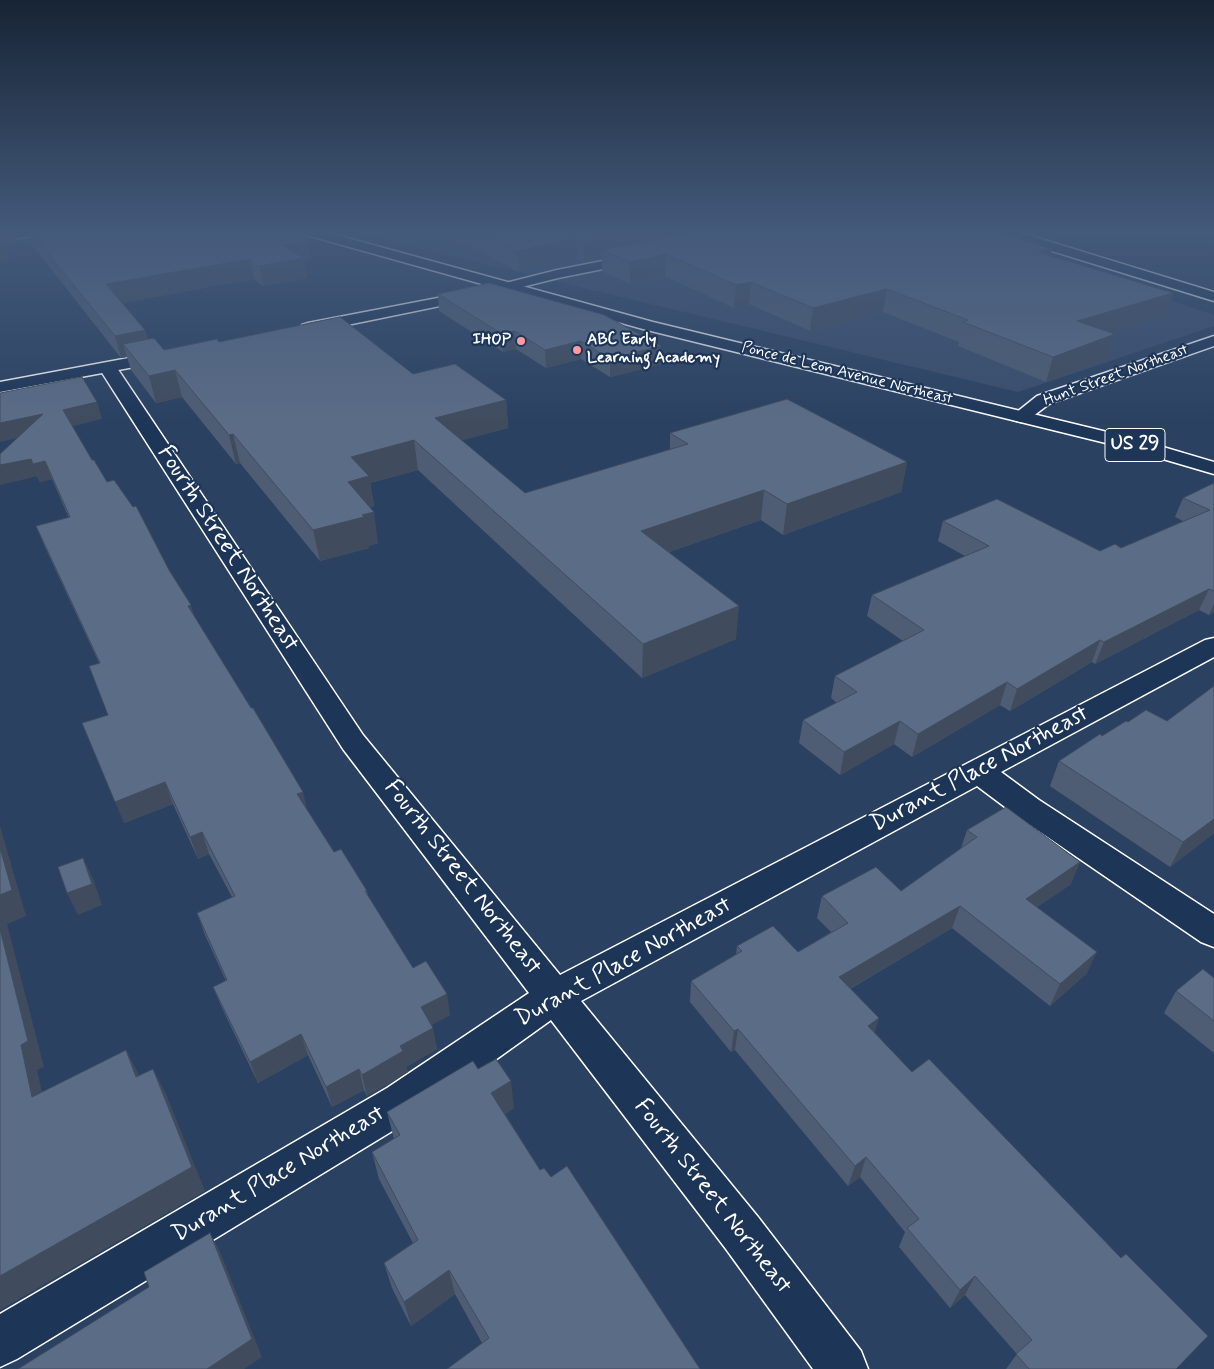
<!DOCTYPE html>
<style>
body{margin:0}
canvas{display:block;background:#2a4161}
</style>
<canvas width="1214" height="1369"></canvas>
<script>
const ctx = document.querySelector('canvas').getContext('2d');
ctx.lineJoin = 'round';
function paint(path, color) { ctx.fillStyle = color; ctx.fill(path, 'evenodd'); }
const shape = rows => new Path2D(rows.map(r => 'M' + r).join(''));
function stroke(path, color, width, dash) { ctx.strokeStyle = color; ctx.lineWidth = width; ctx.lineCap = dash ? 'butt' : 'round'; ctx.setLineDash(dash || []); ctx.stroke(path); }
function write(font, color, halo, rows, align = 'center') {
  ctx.font = font + ' Mynerve,sans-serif'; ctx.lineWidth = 4.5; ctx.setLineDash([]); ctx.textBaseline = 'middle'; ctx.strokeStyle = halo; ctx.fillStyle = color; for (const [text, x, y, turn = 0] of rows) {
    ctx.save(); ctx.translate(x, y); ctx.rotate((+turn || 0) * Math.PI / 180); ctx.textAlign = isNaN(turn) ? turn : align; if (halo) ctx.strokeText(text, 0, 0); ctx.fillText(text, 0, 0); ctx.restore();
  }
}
paint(shape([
 [359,231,957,231,1214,315,1214,326,1018,392,409,246]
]), '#394e6c');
const street = shape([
 [1214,336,1214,346,1049,404,1028,420,1021,422,1014,420,1012,416,1037,396,1214,336],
 [108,363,114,364,117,368,363,735,560,975,1205,640,1214,638,1214,657,1001,772,1039,800,1214,914,1214,947,1201,942,1017,816,977,786,581,1001,758,1217,861,1351,868,1369,813,1369,726,1249,551,1020,417,1116,17,1359,0,1367,0,1314,387,1088,529,993,343,749,99,368,102,364,108,363]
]);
const secondary = shape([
 [12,231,44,231,38,235,0,241,0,233,12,231],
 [995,231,1015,231,1214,292,1214,301,997,234,995,231],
 [638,254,645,258,643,261,558,278,474,299,308,333,302,331,300,328,302,325,308,323,474,291,557,270,638,254],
 [166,351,172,352,174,356,172,360,0,392,0,382,166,351]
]);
const highway = shape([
 [301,231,322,231,653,322,1136,439,1214,462,1214,474,1122,447,643,329,303,234,301,231]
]);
stroke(street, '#fff', 3);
stroke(secondary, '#fff', 3);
stroke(highway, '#fff', 3);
paint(street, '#1d3557');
paint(secondary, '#1d3557');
paint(highway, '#1d3557');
paint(shape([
 [28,231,294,231,308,241,311,260,304,261,307,278,263,286,254,279,122,303,145,330,148,340,164,350,219,342,413,374,506,400,508,428,461,440,525,493,670,450,670,433,907,462,901,492,783,535,761,520,669,552,736,639,642,678,418,470,370,483,374,506,369,507,378,543,369,546,369,548,320,561,240,463,236,464,182,397,156,403,131,370,127,357,121,358,33,246],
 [420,231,996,231,1050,256,1173,293,1165,316,1111,332,1115,334,1108,358,1046,382,958,346,959,342,883,312,810,331,749,304,734,308,665,276,630,284,602,271,602,259,584,262,577,259,519,272,467,245,445,237,436,239],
 [438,294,661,346,661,364,610,377,581,359,546,368,516,349,503,352,439,311],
 [102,419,72,426,92,460,169,570,195,619,308,812,334,852,367,891,368,896,413,968,450,1015,431,1025,437,1049,406,1067,408,1072,367,1096,364,1090,332,1107,308,1055,258,1083,222,1008,213,987,226,981,205,935,197,913,232,897,209,854,198,859,173,804,124,823,108,715,99,663,44,545,36,526,69,518,52,479,40,482,17,438],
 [1214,483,1214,612,1209,615,1199,610,1095,664,1092,662,1010,711,1000,705,912,757,894,744,840,775,799,743,803,720,837,703,831,698,835,676,903,641,867,616,872,595,965,556,938,541,943,521,1100,551,1121,548,1183,521,1175,517,1183,498],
 [1128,722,1214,833,1170,867,1050,786,1059,761,1102,736],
 [967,830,1071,884,1037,907,1087,973,1050,1006,952,928,850,989,875,1033,1176,1369,1006,1369,1017,1354,965,1295,950,1308,899,1247,905,1232,860,1177,848,1186,735,1050,731,1052,690,1002,691,981,736,955,737,946,798,952,831,932,817,918,822,896,901,891,961,848],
 [1214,978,1214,1053,1164,1013,1176,991],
 [478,1069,514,1108,505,1114,540,1170,551,1177,700,1369,482,1343,455,1294,411,1326,392,1288,384,1263,413,1243,379,1179,372,1152,394,1139,387,1112]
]), '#4e5d73');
paint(shape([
 [7,231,14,231,18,242,6,250,10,260,0,261,0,236],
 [435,231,444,231,445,237,436,239],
 [637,231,737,231,602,250,602,259,584,262,584,242],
 [577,238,577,259,519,272,517,251],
 [308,241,311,260,304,261,307,278,263,286,259,266,284,245],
 [1052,249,1046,270,1038,252],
 [666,254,665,276,630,284,630,262],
 [250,259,254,279,113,305,106,284],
 [751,282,749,304,734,308,736,285],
 [887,289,883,312,810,331,813,308],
 [1173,293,1165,316,1070,345,1077,321],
 [145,330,152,352,123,344,127,357,121,358,115,336],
 [515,331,516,349,503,352,502,334],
 [1115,334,1108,358,1046,382,1053,357],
 [581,341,581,359,546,368,545,350],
 [661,346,661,364,610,377,610,359],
 [175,370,182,397,156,403,149,376],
 [506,400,508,428,438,447,435,418],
 [97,402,102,419,69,427,63,410],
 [43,414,49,431,0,442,0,423],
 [233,434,240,463,236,464,229,435],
 [414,440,418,470,370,483,374,506,353,512,348,482,351,457],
 [31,459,38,476,0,485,0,465],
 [45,461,52,479,40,482,33,464],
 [907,462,901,492,783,535,787,504],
 [764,490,761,520,640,562,641,531],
 [374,512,378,543,369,546,369,548,320,561,313,530],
 [1209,589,1199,610,1095,664,1104,642],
 [1214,604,1214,612,1209,615],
 [191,605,197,625,188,606],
 [739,606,736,639,642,678,643,644],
 [1100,640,1092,662,1010,711,1017,689],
 [1007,682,1000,705,912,757,918,734],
 [900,721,894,744,840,775,844,752],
 [165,782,173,804,124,823,115,802],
 [303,792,308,813,297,794],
 [1214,819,1214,833,1170,867,1183,842],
 [0,826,26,916,7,924,44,1067,37,1070,49,1122,32,1097,21,1045,0,929],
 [202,832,209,854,198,859,190,837],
 [83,858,93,879,102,905,78,915,67,893],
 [1080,862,1071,884,1017,920,1026,899],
 [960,906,952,928,834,998,839,977],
 [1097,952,1087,973,1050,1006,1060,984],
 [447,994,450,1015,425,1029,421,1007],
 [879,1018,873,1039,868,1026],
 [433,1028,437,1049,406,1067,408,1072,367,1096,362,1075,400,1046],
 [738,1029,735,1050,731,1052,734,1031],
 [301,1034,308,1055,258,1083,250,1062],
 [126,1050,139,1075,150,1102,136,1077],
 [153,1069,166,1094,205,1191,0,1310,0,1276],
 [359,1069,364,1090,332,1107,326,1087],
 [511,1081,514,1108,495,1120,491,1093],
 [866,1157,860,1177,848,1186,855,1166],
 [210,1233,220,1252,262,1357,244,1369,207,1369],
 [449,1270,455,1294,411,1326,404,1302],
 [975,1276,965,1295,950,1308,960,1290]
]), '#404c5e');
const building = shape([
 [0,231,7,231,0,236,0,231],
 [30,231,294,231,308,241,284,245,303,258,259,266,250,259,106,284,145,330,115,336,30,231],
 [478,231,637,231,584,242,577,238,517,251,478,231],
 [696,231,996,231,1052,249,1038,252,1173,293,1077,321,1115,334,1053,357,963,322,968,320,887,289,813,308,751,282,736,285,666,254,630,262,602,250,696,231],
 [0,237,4,245,0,245,0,237],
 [489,283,604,315,661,346,610,359,581,341,545,350,515,331,502,334,438,294,489,283],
 [340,317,413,374,455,364,506,400,435,418,525,493,688,444,670,433,787,399,907,462,787,504,764,490,641,531,739,606,643,644,414,440,351,457,369,476,348,482,374,512,362,515,364,517,313,530,233,434,229,435,175,370,149,376,123,344,154,338,164,350,217,339,219,342,340,317],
 [82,377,97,402,63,410,92,460,94,460,107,482,114,480,133,507,136,506,169,570,191,605,188,606,251,708,253,708,303,792,297,794,334,852,341,849,367,891,365,891,413,968,426,961,447,994,421,1007,433,1028,400,1046,403,1051,362,1075,359,1069,326,1087,301,1034,250,1062,213,987,227,980,197,913,235,896,202,832,190,837,165,782,115,802,82,723,108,715,89,666,100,663,36,526,70,517,45,461,33,464,31,459,0,465,0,454,43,414,0,423,0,393,82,377],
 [1214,483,1214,591,1209,589,1104,642,1100,640,1017,689,1007,682,918,734,900,721,844,752,803,720,857,692,835,676,924,630,872,595,989,546,943,521,997,499,1100,551,1115,544,1121,548,1210,510,1183,498,1214,483],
 [1214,686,1214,819,1183,842,1059,761,1100,734,1102,736,1126,721,1128,722,1146,710,1167,721,1214,686],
 [1006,807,1080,862,1026,899,1097,952,1060,984,960,906,839,977,879,1018,868,1026,912,1072,929,1059,1121,1258,1126,1254,1208,1336,1176,1369,1029,1369,1016,1354,1032,1340,975,1276,960,1290,907,1228,919,1219,866,1157,855,1166,738,1029,734,1031,691,981,742,951,737,946,773,926,798,952,848,923,822,896,876,867,901,891,977,837,967,830,1006,807],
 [0,848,12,890,0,895,0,848],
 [83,858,92,884,67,893,58,867,83,858],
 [0,929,28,1041,21,1045,32,1097,126,1050,136,1077,153,1069,192,1167,0,1276,0,929],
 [1203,969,1214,978,1214,1021,1176,991,1203,969],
 [496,1059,511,1081,491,1093,540,1170,544,1168,551,1177,567,1166,700,1369,447,1369,489,1338,449,1270,404,1302,384,1263,418,1240,372,1152,400,1135,387,1112,473,1061,478,1069,496,1059],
 [210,1233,252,1339,207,1369,18,1369,149,1287,144,1272,210,1233]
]);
paint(building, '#5b6c86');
stroke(building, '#404c5e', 1);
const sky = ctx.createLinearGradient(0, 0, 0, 423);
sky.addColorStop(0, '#172435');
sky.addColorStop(0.55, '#445a7b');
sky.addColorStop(1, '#445a7b00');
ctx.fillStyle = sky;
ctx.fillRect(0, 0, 1214, 423);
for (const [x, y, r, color] of [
 [521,341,5,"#ff9aa2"],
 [577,350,5,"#ff9aa2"]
]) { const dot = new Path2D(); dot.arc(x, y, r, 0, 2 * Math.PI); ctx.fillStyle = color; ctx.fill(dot); stroke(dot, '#1d3557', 2); }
write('bold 16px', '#fff', '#1d3557', [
 ["IHOP",511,341],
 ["ABC Early",587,341,"left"],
 ["Learning Academy",587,359,"left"]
], 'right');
write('16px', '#fff', '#1d3557', [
 ["Ponce de Leon Avenue Northeast",847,374,14],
 ["Hunt Street Northeast",1116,376,-20]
]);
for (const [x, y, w] of [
 [1135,445,60]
]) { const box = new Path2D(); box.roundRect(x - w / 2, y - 16.5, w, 33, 4); ctx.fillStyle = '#1d3557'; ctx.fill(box); stroke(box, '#fff', 1); }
write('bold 19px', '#fff', null, [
 ["US 29",1135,445]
]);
write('24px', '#fff', '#1d3557', [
 ["Fourth Street Northeast",227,549,57],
 ["Durant Place Northeast",980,770,-28],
 ["Fourth Street Northeast",462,878,52],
 ["Durant Place Northeast",624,963,-29],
 ["Durant Place Northeast",279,1175,-31],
 ["Fourth Street Northeast",712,1197,52]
]);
</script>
